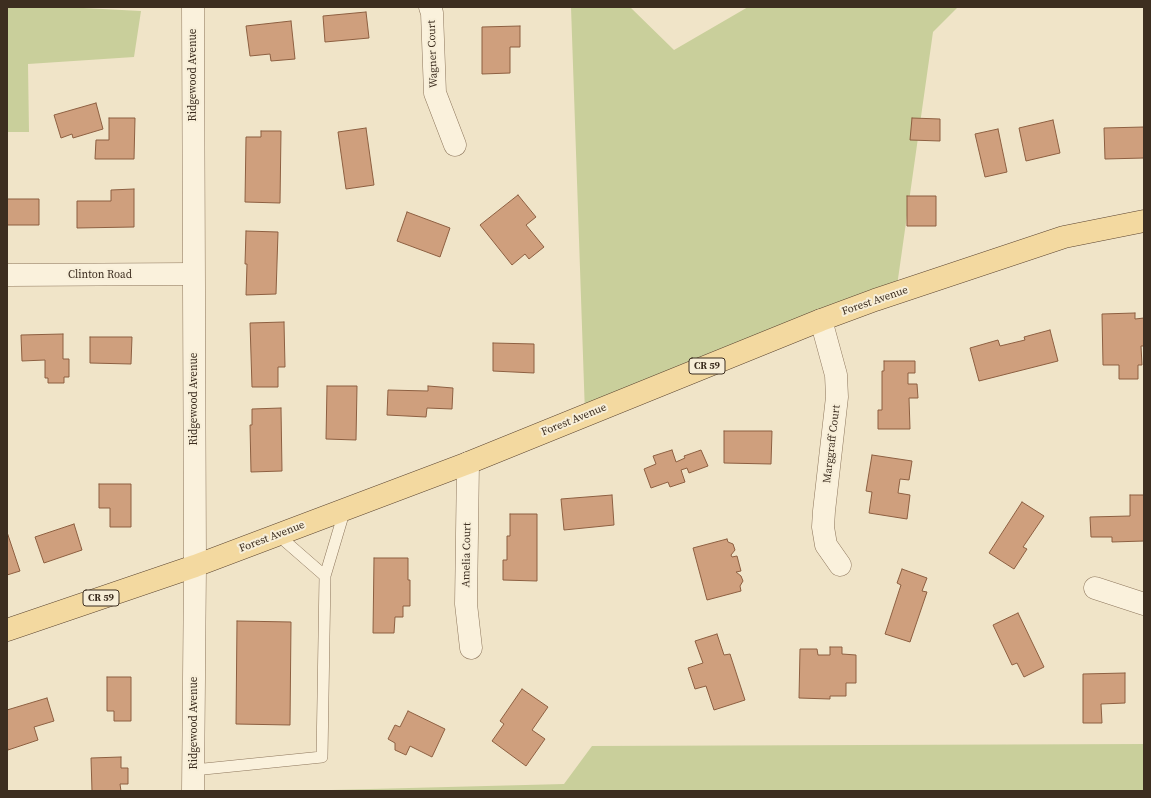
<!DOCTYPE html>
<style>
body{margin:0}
#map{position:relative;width:1151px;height:798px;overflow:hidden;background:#f0e4c8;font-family:"Source Serif 4",serif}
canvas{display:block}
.frame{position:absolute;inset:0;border:8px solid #3d2e20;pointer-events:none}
</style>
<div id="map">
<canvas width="1151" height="798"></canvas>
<div class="frame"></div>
</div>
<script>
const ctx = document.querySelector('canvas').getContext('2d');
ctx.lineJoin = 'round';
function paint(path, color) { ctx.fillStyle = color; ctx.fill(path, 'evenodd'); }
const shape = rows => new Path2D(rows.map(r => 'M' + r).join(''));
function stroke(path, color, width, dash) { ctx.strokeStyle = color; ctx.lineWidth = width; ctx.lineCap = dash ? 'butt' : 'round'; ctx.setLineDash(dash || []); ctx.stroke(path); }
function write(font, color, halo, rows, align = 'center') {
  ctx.font = font + ' "Source Serif 4",serif'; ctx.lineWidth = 4; ctx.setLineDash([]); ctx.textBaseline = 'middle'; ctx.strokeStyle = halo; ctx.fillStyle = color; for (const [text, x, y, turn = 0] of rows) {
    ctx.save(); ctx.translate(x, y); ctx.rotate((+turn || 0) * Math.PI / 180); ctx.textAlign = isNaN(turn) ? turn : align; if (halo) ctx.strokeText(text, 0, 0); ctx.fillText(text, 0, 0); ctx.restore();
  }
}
paint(shape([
 [7,7,64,7,141,11,134,57,28,64,29,132,7,132],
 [571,7,630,7,674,50,748,7,958,7,933,32,896,293,585,414],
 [1144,744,1144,791,293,791,564,784,592,746]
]), '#c9cf9b');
const building = shape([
 [366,12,369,38,325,42,323,16,366,12],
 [291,21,295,59,271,61,270,54,250,56,246,26,291,21],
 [520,26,520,47,510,47,510,73,482,74,482,27,520,26],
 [96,103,103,129,73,138,72,134,61,138,54,115,96,103],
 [109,118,135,118,134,159,95,159,96,140,109,140,109,118],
 [912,118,940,119,940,141,910,140,912,118],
 [1053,120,1060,153,1026,161,1019,128,1053,120],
 [1144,127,1144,158,1105,159,1104,128,1144,127],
 [366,128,374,185,346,189,338,132,366,128],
 [998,129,1007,172,985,177,975,134,998,129],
 [261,131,281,131,280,203,245,202,246,137,261,137,261,131],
 [134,189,134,227,77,228,77,201,111,201,111,190,134,189],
 [518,195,536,217,526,225,544,247,529,259,525,254,512,265,480,225,518,195],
 [907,196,936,196,936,226,907,226,907,196],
 [7,199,39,199,39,225,7,225,7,199],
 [407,212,450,228,440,257,397,241,407,212],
 [246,231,278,232,276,294,246,295,247,264,245,264,246,231],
 [1135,313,1135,319,1144,318,1144,346,1141,346,1142,365,1138,365,1138,379,1119,379,1119,365,1103,365,1102,314,1135,313],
 [284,322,285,367,278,367,278,387,252,387,250,323,284,322],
 [1050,330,1058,361,979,381,970,348,998,340,1000,346,1025,340,1024,337,1050,330],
 [63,334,63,359,69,359,69,377,64,377,64,383,48,383,48,378,45,378,45,360,22,361,21,335,63,334],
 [90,337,132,337,131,364,90,363,90,337],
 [493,343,534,344,534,373,493,371,493,343],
 [884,361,915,361,915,373,908,373,908,384,917,384,918,398,909,398,910,429,878,429,878,410,882,410,882,371,884,371,884,361],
 [327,386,357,386,356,440,326,439,327,386],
 [428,386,453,388,452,409,427,408,426,417,387,415,388,390,428,391,428,386],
 [281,408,282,471,251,472,250,425,252,425,252,409,281,408],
 [724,431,772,431,771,464,724,463,724,431],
 [672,450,676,462,685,458,684,456,701,450,708,466,689,473,687,468,681,470,685,482,670,487,668,482,651,488,644,469,656,464,653,456,672,450],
 [872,455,912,461,909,480,900,479,898,493,910,495,907,519,869,513,872,492,866,491,872,455],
 [99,484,131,484,131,527,110,527,110,508,99,508,99,484],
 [612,495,614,525,564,530,561,499,612,495],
 [1130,495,1144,495,1144,541,1112,542,1112,537,1091,537,1090,517,1130,516,1130,495],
 [1022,502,1044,516,1023,547,1027,549,1014,569,989,553,1022,502],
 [510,514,537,514,537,581,503,580,503,560,507,560,507,536,510,536,510,514],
 [74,524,82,550,44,563,35,537,74,524],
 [7,532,20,571,7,575,7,532],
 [727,539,728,542,733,544,735,550,731,555,732,557,737,556,741,571,736,572,741,576,743,581,740,586,741,591,707,600,693,548,727,539],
 [374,558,408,558,408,580,410,580,410,606,403,606,403,617,395,617,394,633,373,633,374,558],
 [902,569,927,578,922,591,927,592,910,642,885,634,901,585,897,583,902,569],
 [1018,613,1044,667,1024,677,1017,663,1012,665,993,625,1018,613],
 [237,621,291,622,290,725,236,724,237,621],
 [717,634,724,655,730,654,745,700,714,710,706,686,695,689,688,668,703,663,695,641,717,634],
 [830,647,842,647,842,654,856,655,856,683,846,683,846,696,830,696,830,699,799,698,800,649,817,649,818,655,830,655,830,647],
 [1125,673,1125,703,1101,704,1102,723,1083,723,1083,674,1125,673],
 [107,677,131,677,131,721,114,721,114,711,107,711,107,677],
 [522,689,548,707,532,730,545,739,526,766,492,741,504,724,500,721,522,689],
 [47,698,54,721,34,727,38,740,8,750,7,745,7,710,47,698],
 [408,711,445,729,432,757,410,746,406,755,395,750,395,743,388,739,395,725,400,727,408,711],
 [121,757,121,768,128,768,128,784,120,784,121,791,92,791,91,758,121,757]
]);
paint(building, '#cf9f7d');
stroke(building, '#8d5f41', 1);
const service = shape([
 [278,535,325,576],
 [194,770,322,757,325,576,345,509]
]);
const minor = shape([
 [430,7,432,13,435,93,455,145],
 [7,275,193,274],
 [821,320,836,375,837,397,824,511,823,527,826,545,840,565],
 [468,463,466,604,471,648],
 [1095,588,1144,604]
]);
const tertiary = shape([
 [193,7,195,566,193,791]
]);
const primary = shape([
 [7,630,195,566,468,463,821,320,875,300,1064,237,1144,221]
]);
stroke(service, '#8d765c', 12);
stroke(minor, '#8d765c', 23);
stroke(tertiary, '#8d765c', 23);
stroke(primary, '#5b4430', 23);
stroke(service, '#faf1dc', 11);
stroke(minor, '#faf1dc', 22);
stroke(tertiary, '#faf1dc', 22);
stroke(primary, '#f3d9a0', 22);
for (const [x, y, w] of [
 [707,366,36],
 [101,598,36]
]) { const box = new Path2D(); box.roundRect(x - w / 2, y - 8, w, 16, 3); ctx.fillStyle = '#f7eed8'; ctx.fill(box); stroke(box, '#3d2e20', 1); }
write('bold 10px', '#3d2e20', null, [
 ["CR 59",707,366],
 ["CR 59",101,598]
]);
write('11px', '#3d2e20', '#f7eed8', [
 ["Wagner Court",433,54,-92],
 ["Ridgewood Avenue",193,75,-90],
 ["Clinton Road",100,275],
 ["Forest Avenue",875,301,-19],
 ["Ridgewood Avenue",194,399,-90],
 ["Forest Avenue",574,420,-22],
 ["Marggraff Court",832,444,-83],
 ["Forest Avenue",272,537,-21],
 ["Amelia Court",467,555,-89],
 ["Ridgewood Avenue",194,723,-90]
]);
</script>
